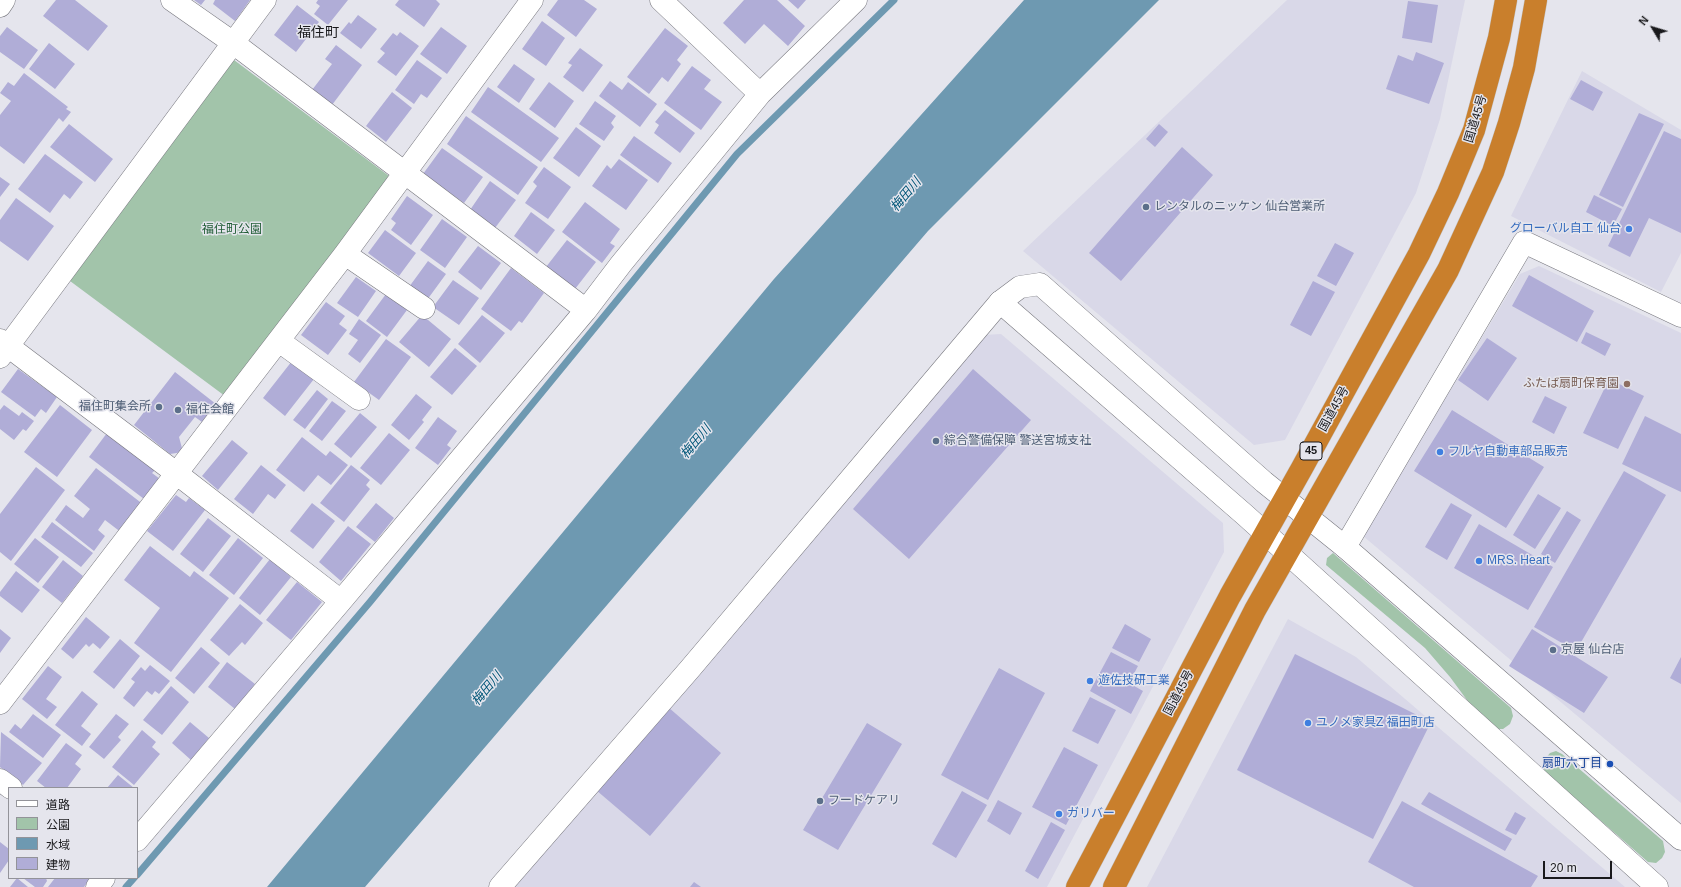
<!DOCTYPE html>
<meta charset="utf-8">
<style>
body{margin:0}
#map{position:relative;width:1681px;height:887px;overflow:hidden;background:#e5e5ed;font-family:Helvetica,"Noto Sans JP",sans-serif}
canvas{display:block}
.legend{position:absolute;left:8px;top:787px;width:130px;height:92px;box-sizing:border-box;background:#e5e5ed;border:1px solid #939399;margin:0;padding:5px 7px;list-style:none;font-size:12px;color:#19191c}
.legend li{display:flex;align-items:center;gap:8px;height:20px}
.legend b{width:20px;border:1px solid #939399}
.north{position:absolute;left:1633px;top:8px;width:40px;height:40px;-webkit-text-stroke:3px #e5e5ed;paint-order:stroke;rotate:308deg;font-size:11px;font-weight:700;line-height:16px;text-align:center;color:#19191c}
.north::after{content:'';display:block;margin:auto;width:14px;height:18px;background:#19191c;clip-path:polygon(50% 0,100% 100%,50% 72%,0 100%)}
.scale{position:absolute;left:1543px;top:861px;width:69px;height:18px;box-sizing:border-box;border:2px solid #19191c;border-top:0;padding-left:5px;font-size:12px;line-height:14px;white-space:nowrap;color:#19191c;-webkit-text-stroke:3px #e5e5ed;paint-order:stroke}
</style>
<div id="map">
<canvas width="1681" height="887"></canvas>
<ul class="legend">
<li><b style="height:5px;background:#fff"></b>道路</li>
<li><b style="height:11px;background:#a2c4aa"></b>公園</li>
<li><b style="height:11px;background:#6e99b1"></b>水域</li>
<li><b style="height:11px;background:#b0add7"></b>建物</li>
</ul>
<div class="north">N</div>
<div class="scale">20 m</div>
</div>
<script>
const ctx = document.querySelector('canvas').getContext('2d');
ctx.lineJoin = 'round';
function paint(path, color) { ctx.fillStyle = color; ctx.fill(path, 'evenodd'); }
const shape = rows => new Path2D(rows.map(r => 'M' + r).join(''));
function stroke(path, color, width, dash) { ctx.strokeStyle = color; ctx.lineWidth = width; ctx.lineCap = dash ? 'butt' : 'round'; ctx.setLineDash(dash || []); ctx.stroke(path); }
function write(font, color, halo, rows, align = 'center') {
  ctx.font = font + ' Helvetica,"Noto Sans JP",sans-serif'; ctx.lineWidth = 3; ctx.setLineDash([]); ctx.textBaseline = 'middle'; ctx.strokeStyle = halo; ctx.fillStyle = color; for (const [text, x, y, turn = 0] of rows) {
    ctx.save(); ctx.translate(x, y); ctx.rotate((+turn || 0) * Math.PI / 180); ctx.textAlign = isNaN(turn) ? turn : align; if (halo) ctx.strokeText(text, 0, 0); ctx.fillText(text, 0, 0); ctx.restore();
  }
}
paint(shape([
 [1287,0,1465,0,1440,119,1416,193,1285,440,1254,445,1023,251],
 [1582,71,1681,130,1681,253,1661,292,1511,216],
 [1539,266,1681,333,1681,803,1363,536,1520,274],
 [1001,334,1223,523,1224,552,1047,887,515,887,983,335],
 [1288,619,1356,657,1625,887,1147,887]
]), '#d9d8e8');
paint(shape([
 [234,60,393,179,229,399,70,281],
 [1333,553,1511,708,1513,716,1510,724,1503,729,1496,729,1478,715,1450,677,1425,648,1326,565,1327,558],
 [1556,751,1562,754,1663,841,1665,852,1662,858,1656,863,1648,862,1545,772,1543,765,1545,759,1550,753]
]), '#a2c4aa');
paint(shape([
 [1024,0,1159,0,928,231,365,887,267,887,774,279]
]), '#6e99b1');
stroke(shape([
 [137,875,370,602,737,154,894,0],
 [126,887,134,878]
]), '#6e99b1', 7);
paint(shape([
 [56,0,75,0,108,26,88,51,43,16],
 [194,0,205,0,201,5],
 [215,0,250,0,235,21,213,4],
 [318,0,348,0,328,25,314,14,320,6,316,3],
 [399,0,436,0,440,4,424,27,395,5],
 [558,0,584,0,597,9,576,37,547,15],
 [744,0,777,0,805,26,788,46,764,24,745,44,723,23],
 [788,0,806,0,798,9],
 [1408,1,1438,5,1432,43,1402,38],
 [297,5,319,22,296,52,274,35],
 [358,15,377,29,361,49,340,33,349,22,351,24],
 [542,21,565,38,546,66,522,49],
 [7,27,38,50,24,69,0,52,0,36],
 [441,27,467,46,447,74,420,54],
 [665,28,688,46,677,60,681,64,668,82,662,77,649,94,627,77],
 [400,32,419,46,396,76,377,62,385,53,380,49,393,33,397,36],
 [49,43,75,64,55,89,29,69],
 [336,45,362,65,332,105,312,90,332,64,325,59],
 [580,48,603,65,583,92,563,77,572,65,568,63],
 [1416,52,1444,63,1429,104,1386,89,1398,55,1413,61],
 [417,60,442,78,427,98,421,94,414,104,395,90],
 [514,64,535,79,519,103,497,87],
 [692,66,711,80,704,89,722,102,701,130,664,103],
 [24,73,68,107,66,109,71,112,63,122,59,118,24,164,0,146,0,115,11,101,0,93,8,82,14,86],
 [1581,80,1603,92,1593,111,1570,99],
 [610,81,622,90,628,82,657,104,640,127,599,96],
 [549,82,574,101,555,128,529,109],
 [488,87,559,138,541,162,471,112],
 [392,92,412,108,386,142,366,126],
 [595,101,616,116,611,123,614,127,604,141,579,124],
 [665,110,695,133,680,153,654,133,659,125,655,122],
 [1639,113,1664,124,1623,207,1599,195],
 [466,116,538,167,518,195,447,144],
 [69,124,113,159,95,182,50,147],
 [1159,124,1168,132,1155,147,1146,139],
 [576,127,601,146,579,177,553,158],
 [1664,131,1681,139,1681,233,1649,218,1630,257,1608,246],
 [634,136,672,163,658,183,620,155],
 [1182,147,1213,175,1121,281,1089,253],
 [442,148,483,177,464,203,423,174],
 [45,154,83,182,70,199,64,194,50,213,18,189],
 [619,159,648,180,626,210,592,186,607,165,611,169],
 [544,167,571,187,548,219,525,203,537,186,533,182],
 [0,177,10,184,0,197],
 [490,181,516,200,495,228,470,210],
 [1594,195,1622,209,1613,226,1586,212],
 [407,196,433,215,411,245,391,230,396,223,391,219],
 [16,198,54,226,28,261,0,241,0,220],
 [585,202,620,229,610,243,615,246,602,263,562,232],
 [531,212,555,230,537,254,514,236],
 [442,219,467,237,445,268,420,250],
 [385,230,416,253,399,276,368,253],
 [567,240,596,262,575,289,546,267],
 [1335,243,1354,253,1336,286,1317,276],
 [478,246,501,263,481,290,458,272],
 [428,261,446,274,427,300,409,287],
 [511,268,544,293,522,323,519,321,511,331,481,309],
 [1529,275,1594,311,1577,342,1512,306],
 [356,277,376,291,358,317,337,303],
 [453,280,479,298,459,325,433,307],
 [1313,281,1335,292,1311,336,1290,325],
 [386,294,407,310,387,337,366,321],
 [326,302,345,316,339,324,347,330,328,355,301,335],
 [422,315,451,339,429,367,399,342],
 [482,315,505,333,480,363,458,344],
 [359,319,381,335,360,363,348,354,358,340,349,334],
 [1586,332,1611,344,1605,356,1581,343],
 [1487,338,1517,358,1488,401,1458,380],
 [386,339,411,357,379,400,354,382],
 [455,348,477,366,452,395,430,377],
 [292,361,314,379,285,416,263,398],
 [18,369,57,397,46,413,41,409,35,417,1,392],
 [973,369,1031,420,909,559,853,509],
 [175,372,216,404,202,422,195,417,179,437,183,452,170,454,134,425],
 [1609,379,1644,396,1618,449,1583,433],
 [317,390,328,399,305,429,293,420],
 [416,394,432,407,422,420,424,422,409,440,391,425],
 [1545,396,1567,407,1554,434,1532,422],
 [332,401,346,411,322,441,309,431],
 [4,405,19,416,22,412,34,421,26,431,23,429,14,440,0,429,0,410],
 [60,405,92,430,57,477,24,452],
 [1452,410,1544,467,1506,528,1414,471],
 [360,413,377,427,351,458,334,444],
 [1645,416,1681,434,1681,492,1622,464],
 [438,417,457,431,447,445,451,448,438,465,415,448],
 [107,433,155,470,152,473,160,479,144,499,89,457],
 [389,433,410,450,381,485,360,468],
 [302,437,326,456,330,451,348,465,331,485,318,475,304,492,276,470],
 [232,440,248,453,218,490,202,476],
 [261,465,286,485,275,499,268,494,253,514,234,499],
 [351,465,370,480,366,485,370,489,344,522,320,503],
 [36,467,65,490,11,561,0,552,0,514],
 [96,468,144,505,122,533,105,520,98,530,105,536,94,551,55,520,66,505,83,518,90,509,74,496],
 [1624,471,1666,495,1576,651,1534,627],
 [1538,494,1561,508,1535,549,1513,535],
 [176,495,186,502,189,498,205,510,173,551,147,531],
 [312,503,335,521,313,549,290,531],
 [376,503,394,518,375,542,356,527],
 [1451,503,1472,515,1447,560,1425,547],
 [1567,511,1581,520,1555,563,1541,554],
 [208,518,231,536,203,572,180,554],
 [52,522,93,553,81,567,41,537],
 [1479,524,1553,567,1528,610,1454,568],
 [348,526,371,544,341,581,319,562],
 [35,538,59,557,38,583,14,564],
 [238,538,263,558,234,595,209,575],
 [150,546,190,577,194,571,229,598,171,672,134,643,160,608,124,580],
 [270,559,291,577,260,615,239,598],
 [63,560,83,576,62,603,42,587],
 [16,571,40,590,22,613,0,596,0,592],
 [297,582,322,602,291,640,266,620],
 [240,604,263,623,245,645,242,642,229,656,210,640],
 [86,617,110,637,100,649,93,643,89,647,86,644,73,659,61,649],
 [1125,624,1151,639,1139,662,1112,648],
 [0,629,11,638,0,653],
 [1532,629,1608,677,1584,713,1509,666],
 [120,639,140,656,114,689,93,672],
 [201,647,220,663,194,694,175,678],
 [1111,652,1138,666,1129,683,1143,691,1131,714,1090,691],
 [1295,654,1431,722,1373,839,1237,770],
 [1681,657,1681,684,1670,678],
 [227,662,255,684,235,709,208,687],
 [150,665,170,681,159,694,155,691,152,695,147,691,134,707,123,698,135,682,131,679,141,667,145,671],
 [48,666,62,677,46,699,57,707,47,719,22,699],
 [999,668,1045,693,988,800,941,775],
 [171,686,189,702,162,735,143,720],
 [82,691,98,704,81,726,91,734,82,746,55,725],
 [1090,697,1116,710,1098,744,1072,731],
 [668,707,721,753,650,836,596,790],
 [33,714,61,735,43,758,9,732,15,724,21,729],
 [116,714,129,724,118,737,121,740,104,759,89,747],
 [190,722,209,738,191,760,172,743],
 [867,723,902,744,838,850,803,830],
 [142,730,156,742,152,747,160,754,134,785,112,767],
 [1,732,42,763,23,785,0,767],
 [66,743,82,755,75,764,81,769,67,788,46,788,37,781],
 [1064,747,1098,765,1066,825,1032,807],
 [118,775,134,788,107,788],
 [962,791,987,805,956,858,932,844],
 [1429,792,1512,839,1505,851,1421,804],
 [998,800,1022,813,1010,835,987,821],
 [1402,801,1538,876,1531,887,1414,887,1368,862],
 [1515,812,1526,818,1516,835,1505,830],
 [1051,822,1065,830,1038,879,1025,871],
 [0,842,9,849,9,860,0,873],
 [17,878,28,887,10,887],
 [23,878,46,878,47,881,43,887,35,887],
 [55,878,91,878,84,887,48,887],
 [694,882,701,887,690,887]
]), '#b0add7');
const street = shape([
 [172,0,232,42,586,310],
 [661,0,760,94],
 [0,6,4,0],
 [345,254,424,308],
 [0,340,176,473,341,601],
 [279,341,359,399],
 [0,357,265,0],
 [1345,547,1524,242,1681,316],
 [0,703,345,254,532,0],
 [0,780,11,788],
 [137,840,341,601,586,310,621,264,760,94,856,0],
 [97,887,104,878],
 [500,887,689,670,1000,302]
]);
const secondary = shape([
 [1657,887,1245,515,1000,302,1020,287,1040,284,1264,482,1345,547,1681,839]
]);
const highway = shape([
 [1077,887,1230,596,1302,468,1419,254,1448,193,1474,130,1499,38,1506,0],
 [1114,887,1255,610,1448,270,1493,172,1509,123,1524,68,1536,0]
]);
stroke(street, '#77777e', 23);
stroke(secondary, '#77777e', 23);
stroke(highway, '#c3c3c4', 23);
stroke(street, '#fff', 22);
stroke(secondary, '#fff', 22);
stroke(highway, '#c97f2c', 22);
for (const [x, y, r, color] of [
 [1146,207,4,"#5c6f8a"],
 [1629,229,4,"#3f7fe0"],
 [1627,384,4,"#8d6e63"],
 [159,407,4,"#5c6f8a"],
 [178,410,4,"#5c6f8a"],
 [936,441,4,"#5c6f8a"],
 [1440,452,4,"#3f7fe0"],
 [1479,561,4,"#3f7fe0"],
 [1553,650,4,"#5c6f8a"],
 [1090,681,4,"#3f7fe0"],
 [1308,723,4,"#3f7fe0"],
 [1610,764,4,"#1a4fb4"],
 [820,801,4,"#5c6f8a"],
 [1059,814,4,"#3f7fe0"]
]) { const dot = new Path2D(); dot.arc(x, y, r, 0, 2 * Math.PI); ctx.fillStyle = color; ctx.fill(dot); stroke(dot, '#e5e5ed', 1.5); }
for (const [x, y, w] of [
 [1311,451,22]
]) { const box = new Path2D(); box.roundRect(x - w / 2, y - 9, w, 18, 3); ctx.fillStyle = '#e5e5ed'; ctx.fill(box); stroke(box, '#19191c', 1); }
write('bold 11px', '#19191c', null, [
 ["45",1311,451]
]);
write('12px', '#19191c', '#e5e5ed', [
 ["国道45号",1476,119,-73],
 ["国道45号",1334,409,-61],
 ["国道45号",1179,693,-62]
]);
write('12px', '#4e5e75', '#e5e5ed', [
 ["レンタルのニッケン 仙台営業所",1154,207],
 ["福住町集会所",151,407,"right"],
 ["福住会館",186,410],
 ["綜合警備保障 警送宮城支社",944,441],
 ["京屋 仙台店",1561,650],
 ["フードケアリ",828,801]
], 'left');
write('12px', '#366cbe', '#e5e5ed', [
 ["グローバル自工 仙台",1621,229,"right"],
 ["フルヤ自動車部品販売",1448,452],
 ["MRS. Heart",1487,561],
 ["遊佐技研工業",1098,681],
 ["ユノメ家具Z 福田町店",1316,723],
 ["ガリバー",1067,814]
], 'left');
write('12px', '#215d36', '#e5e5ed', [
 ["福住町公園",232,230]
]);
write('12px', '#785e54', '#e5e5ed', [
 ["ふたば扇町保育園",1619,384]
], 'right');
write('12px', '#164399', '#e5e5ed', [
 ["扇町六丁目",1602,764]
], 'right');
write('italic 13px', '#035779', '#e5e5ed', [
 ["梅田川",906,195,-50],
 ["梅田川",696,442,-50],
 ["梅田川",487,689,-50]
]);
write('14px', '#19191c', '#e5e5ed', [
 ["福住町",318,33]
]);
</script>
